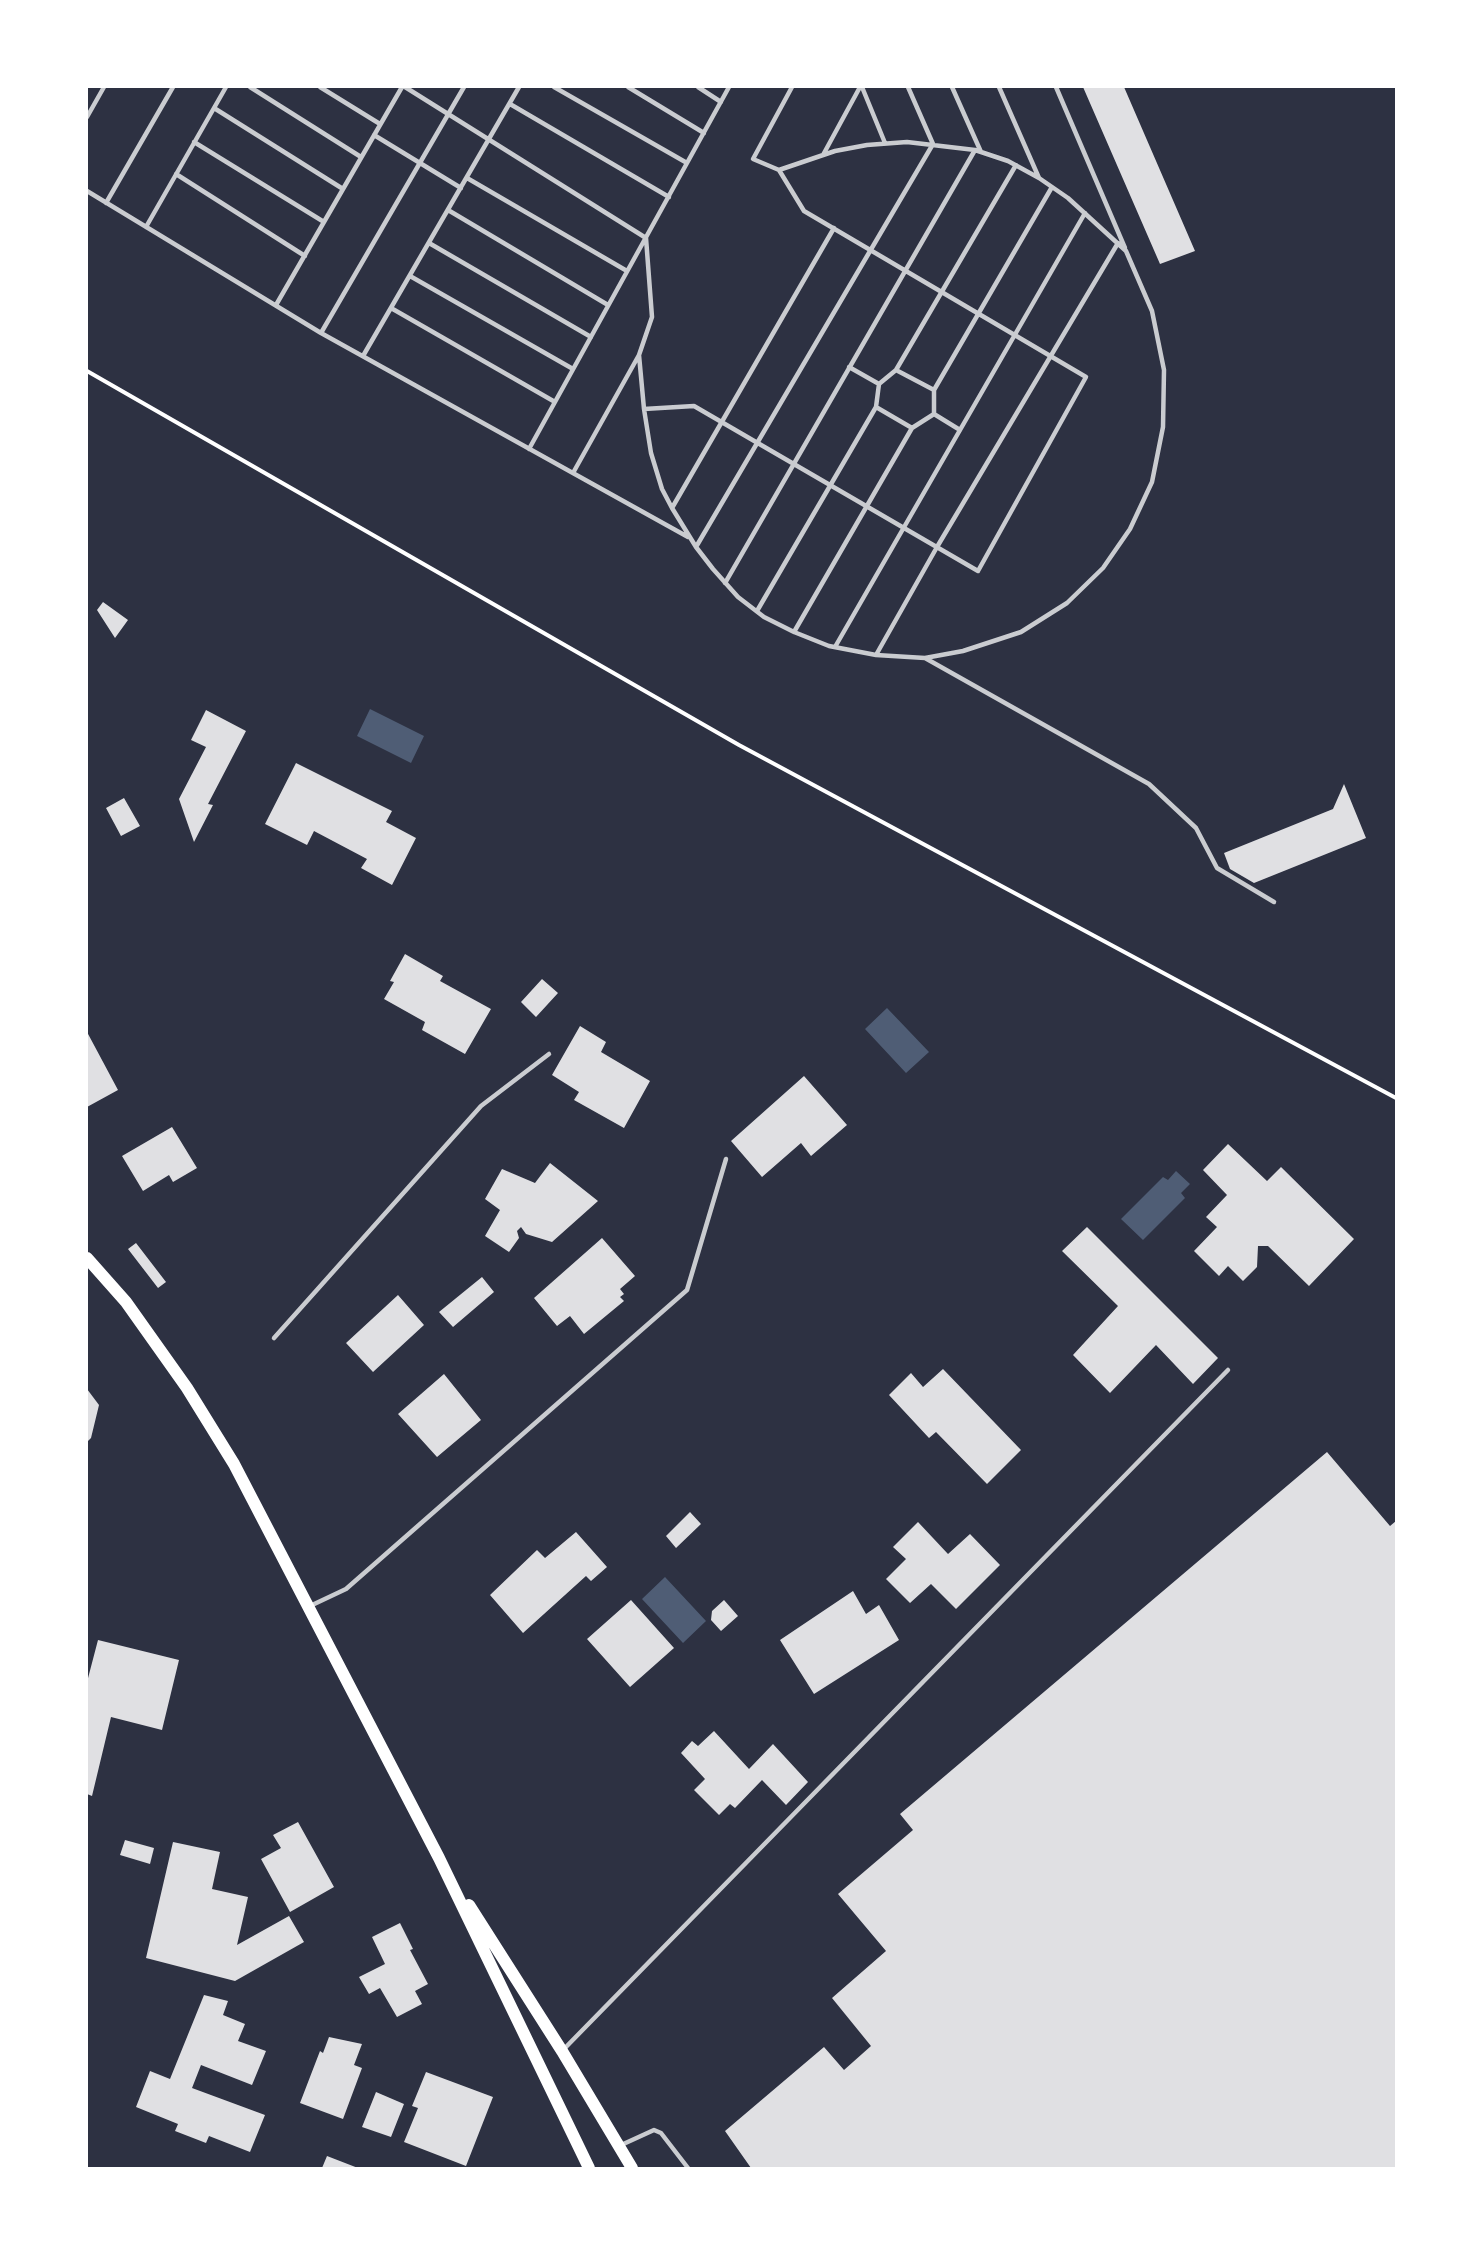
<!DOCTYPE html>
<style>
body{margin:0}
#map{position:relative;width:1483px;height:2255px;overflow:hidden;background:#2d3142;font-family:"DM Sans",sans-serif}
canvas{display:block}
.frame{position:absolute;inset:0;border:88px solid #fff;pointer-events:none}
</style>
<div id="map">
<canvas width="1483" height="2255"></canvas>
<div class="frame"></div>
</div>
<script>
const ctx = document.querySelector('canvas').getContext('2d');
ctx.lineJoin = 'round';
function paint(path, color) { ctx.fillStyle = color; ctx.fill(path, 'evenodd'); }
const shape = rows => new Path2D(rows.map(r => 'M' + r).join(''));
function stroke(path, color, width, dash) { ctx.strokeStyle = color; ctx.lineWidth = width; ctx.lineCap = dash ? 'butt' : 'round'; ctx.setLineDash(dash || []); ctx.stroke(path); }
paint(shape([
 [370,709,424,736,411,763,357,736],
 [887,1008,929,1052,906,1073,865,1029],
 [1176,1171,1190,1184,1181,1193,1185,1198,1143,1240,1121,1219,1163,1177,1168,1180],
 [665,1577,706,1621,683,1643,642,1599]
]), '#4f5d75');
paint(shape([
 [1083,87,1124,87,1195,251,1160,264],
 [103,602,128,620,115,638,97,610],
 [206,710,246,731,208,804,213,805,194,842,179,799,206,747,191,740],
 [296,763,392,811,386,822,416,838,392,885,361,868,367,859,314,831,307,845,265,824],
 [1344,784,1366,838,1254,883,1230,869,1224,853,1333,809],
 [124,798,140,826,121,836,106,808],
 [405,954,443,976,440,981,491,1009,465,1054,422,1030,425,1022,384,999,394,982,390,981],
 [542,979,558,993,536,1017,521,1002],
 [580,1026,606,1042,601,1052,650,1081,624,1128,574,1100,579,1092,552,1075],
 [87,1032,118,1090,87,1107],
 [804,1076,847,1125,811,1156,801,1143,762,1177,731,1141],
 [172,1127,197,1168,173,1182,169,1175,143,1191,122,1156],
 [1228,1144,1267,1181,1281,1167,1354,1239,1309,1286,1268,1246,1258,1246,1257,1267,1243,1281,1228,1266,1219,1276,1194,1251,1217,1227,1206,1217,1227,1195,1203,1170],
 [550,1163,598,1201,552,1242,526,1234,521,1227,517,1231,519,1238,509,1252,485,1236,500,1210,485,1199,502,1169,535,1183],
 [1087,1227,1218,1358,1193,1384,1156,1345,1110,1393,1073,1355,1118,1306,1062,1251],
 [602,1238,635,1276,620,1289,624,1294,620,1297,624,1301,584,1334,570,1316,557,1326,534,1298],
 [136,1243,166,1282,158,1288,128,1249],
 [482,1277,494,1292,453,1327,439,1312],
 [398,1295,424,1325,373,1372,346,1343],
 [943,1369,1021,1450,987,1484,936,1432,929,1438,889,1395,911,1373,923,1387],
 [444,1374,481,1420,437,1457,398,1414],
 [87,1389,99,1405,91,1438,87,1442],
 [1327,1452,1390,1526,1396,1521,1396,2168,751,2168,725,2131,824,2047,844,2070,871,2046,832,1998,886,1951,838,1894,913,1830,900,1814],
 [690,1512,701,1524,676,1548,666,1536],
 [918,1522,948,1554,970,1534,1000,1565,956,1609,931,1584,910,1603,886,1579,906,1559,893,1547],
 [576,1532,607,1567,591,1581,586,1576,523,1633,490,1595,537,1550,545,1558],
 [853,1591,866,1614,879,1605,899,1640,814,1694,780,1640],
 [631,1600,674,1648,630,1687,587,1639],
 [724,1600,738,1616,721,1631,711,1620,712,1611],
 [98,1640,179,1660,162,1730,111,1717,92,1796,87,1794,87,1682],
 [714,1731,749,1769,773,1744,808,1782,786,1805,762,1780,735,1808,730,1804,719,1815,694,1790,705,1779,681,1753,692,1741,698,1746],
 [298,1822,334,1887,290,1912,261,1859,281,1848,273,1835],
 [125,1840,154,1848,150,1864,120,1855],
 [173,1842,220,1852,212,1889,248,1897,237,1945,289,1916,304,1942,235,1981,146,1958],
 [400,1923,413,1949,410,1950,428,1984,415,1991,422,2004,397,2017,380,1988,369,1994,359,1977,385,1964,372,1937],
 [204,1995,228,2001,223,2015,245,2024,238,2041,266,2051,252,2085,201,2065,192,2088,265,2115,250,2152,209,2136,206,2143,175,2131,178,2124,136,2107,150,2071,170,2079],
 [329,2037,362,2044,354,2065,362,2068,343,2119,300,2103,320,2051,323,2053],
 [426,2072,493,2097,466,2166,404,2142,418,2108,412,2106],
 [376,2092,404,2104,391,2137,362,2127],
 [327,2156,358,2168,322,2168]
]), '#e0e0e3');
stroke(shape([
 [87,371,739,745,1396,1098]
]), '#fff', 4);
stroke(shape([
 [250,87,361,157],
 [320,87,380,124],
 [405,87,646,238,652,317,639,355,644,409,651,453,662,489,672,508,696,547,713,569,738,597,764,617,794,632,829,646,876,655,925,658,963,651,1021,632,1067,603,1103,568,1130,529,1152,482,1163,427,1164,370,1152,311,1126,251,1068,198,1039,178,1008,161,975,150,907,142,867,145,835,151,779,170,753,159,792,87],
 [554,87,687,163],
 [628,87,704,133],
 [698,87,721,102],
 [862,87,885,143],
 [952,87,981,152],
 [999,87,1039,178],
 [1056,87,1125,248],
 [510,104,669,197],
 [214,108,343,189],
 [87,117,104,87],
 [374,135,461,188],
 [194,142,324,222],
 [823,155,860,87],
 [176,174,305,256],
 [467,178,627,271],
 [87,191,321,333,688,537],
 [106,203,173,87],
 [448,210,608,305],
 [146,227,226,87],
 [429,243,591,337],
 [410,276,573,369],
 [276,305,402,87],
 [391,308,555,402],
 [321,333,464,87],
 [363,356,519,87],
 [849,367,879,384],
 [896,370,934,390],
 [876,407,912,428],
 [644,409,694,406,978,571,1086,377,804,211,779,170],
 [934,414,960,430],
 [529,449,729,87],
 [573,473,639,355],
 [672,508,834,228],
 [696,547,933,144,908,87],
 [725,583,975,150],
 [757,611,876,407,879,384,896,370,1016,165],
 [794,632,912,428,934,414,934,390,1052,187],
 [835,647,1085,213],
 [876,655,937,547,1118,243],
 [925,658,1149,784,1196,828,1217,868,1274,902],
 [274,1338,481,1106,549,1054],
 [310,1606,346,1589,687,1290,726,1159],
 [564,2049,1228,1370],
 [619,2146,654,2130,661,2133,688,2168]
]), '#caccd0', 4.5);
stroke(shape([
 [87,1258,126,1302,187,1388,234,1464,439,1858,589,2168],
 [469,1905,562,2051,632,2168]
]), '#fff', 12);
</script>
